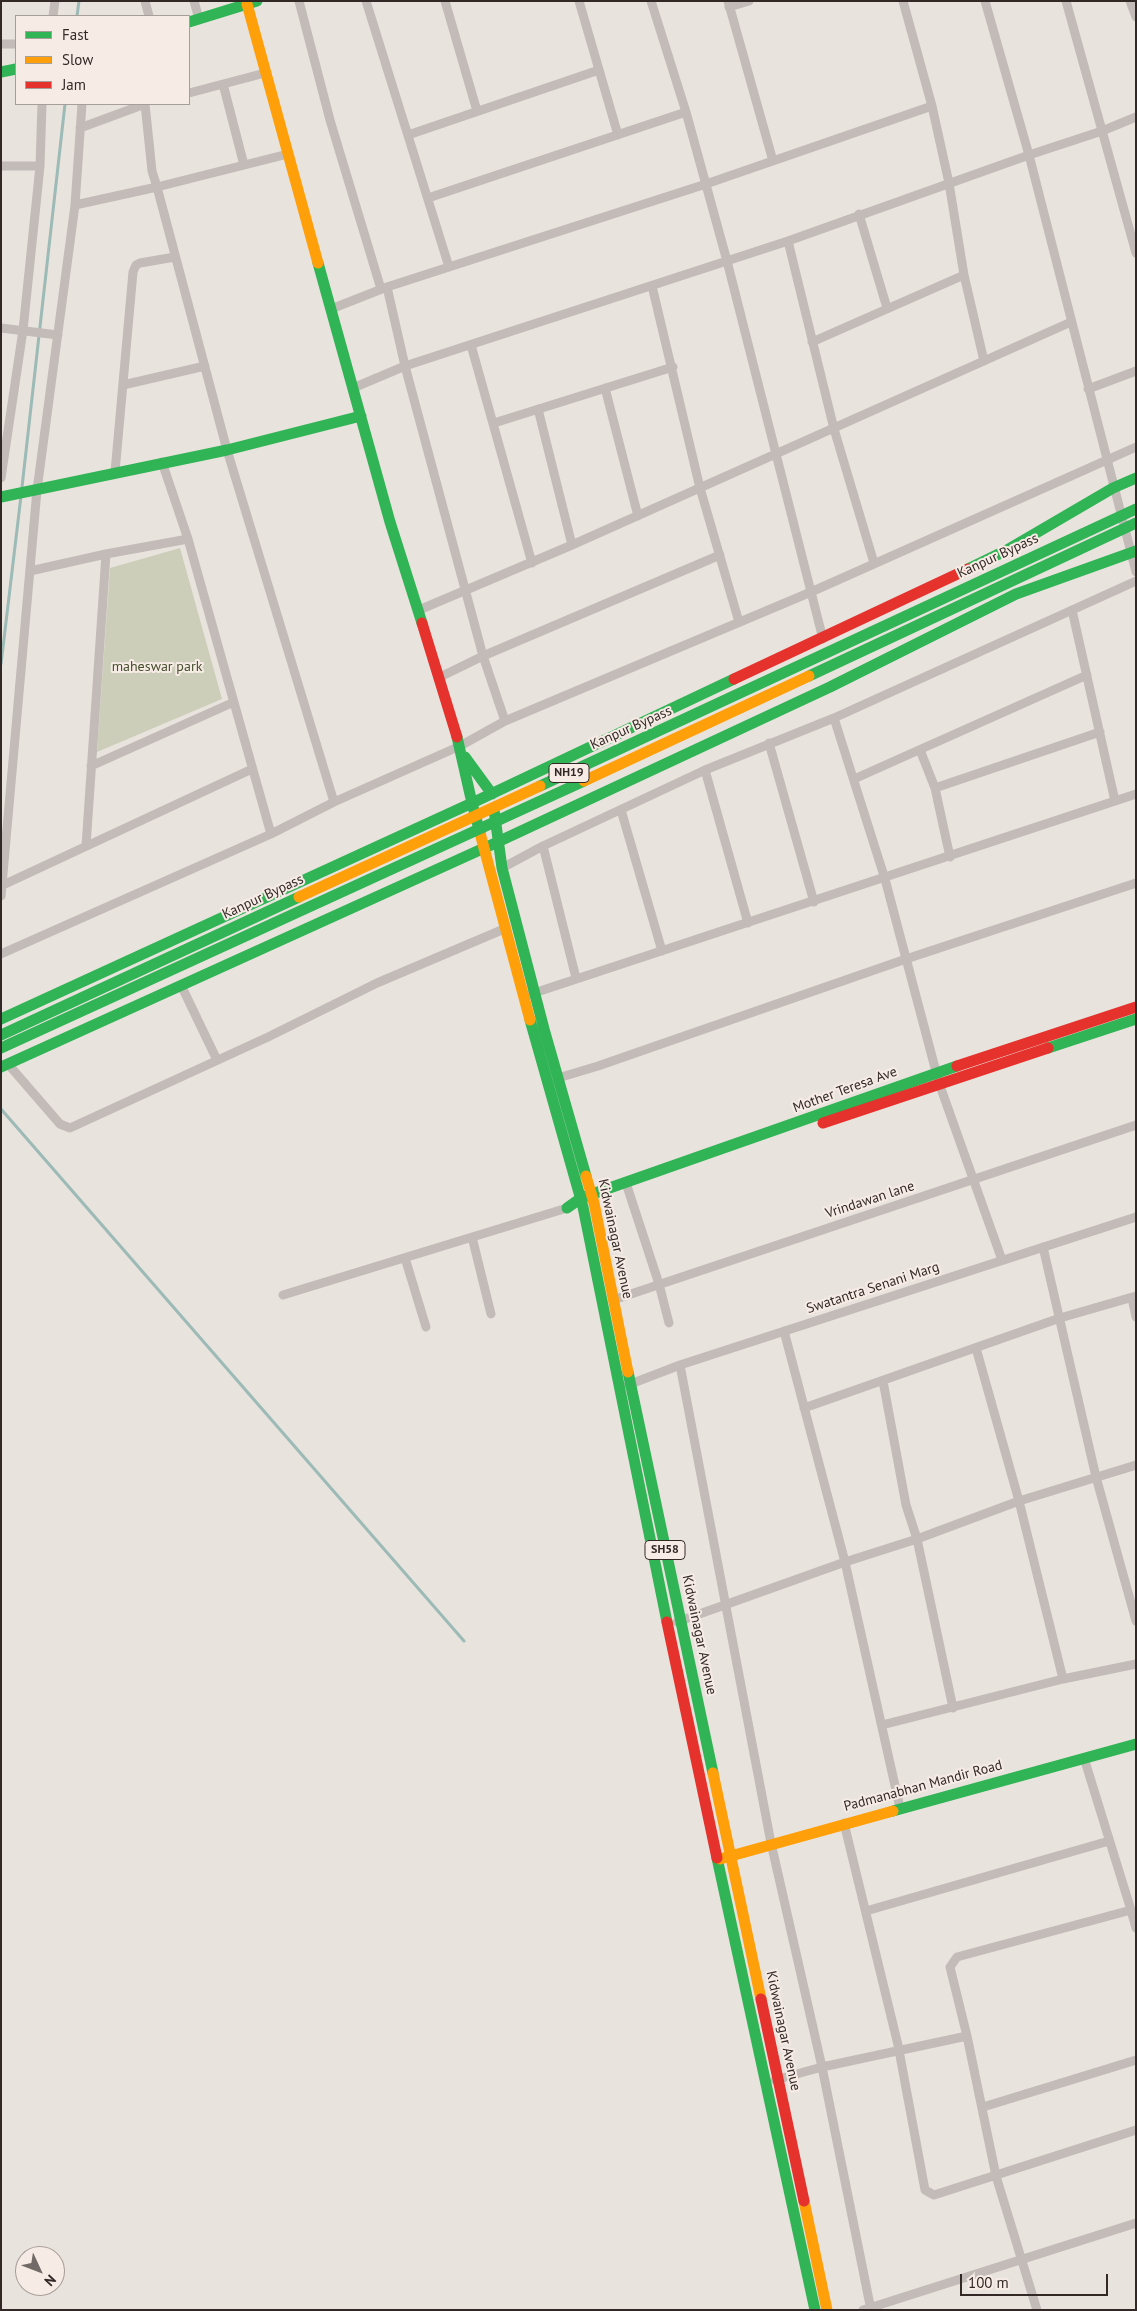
<!DOCTYPE html>
<style>
body{margin:0}
#map{position:relative;width:1137px;height:2311px;overflow:hidden;background:#e9e3de;font-family:"PT Sans",sans-serif}
canvas{display:block}
.frame{position:absolute;inset:0;border:2px solid #322926;pointer-events:none}
.legend{position:absolute;left:15px;top:15px;width:175px;height:90px;box-sizing:border-box;background:#f7ece5;border:1px solid #a89e99;margin:0;padding:6px 9px;list-style:none;font-size:15px;color:#322926}
.legend li{display:flex;align-items:center;gap:10px;height:25px}
.legend b{width:25px;border:1px solid #a89e99}
.north{position:absolute;left:15px;top:2246px;width:50px;height:50px;box-sizing:border-box;background:#f7ece5;border:1px solid #a89e99;border-radius:50%;rotate:133deg;font-size:14px;font-weight:700;line-height:20px;text-align:center;color:#322926}
.north::after{content:'';display:block;margin:auto;width:18px;height:22px;background:#726a66;clip-path:polygon(50% 0,100% 100%,50% 72%,0 100%)}
.scale{position:absolute;left:960px;top:2274px;width:148px;height:22px;box-sizing:border-box;border:2px solid #322926;border-top:0;padding-left:6px;font-size:15px;line-height:18px;white-space:nowrap;color:#322926;-webkit-text-stroke:4px #f7ece5;paint-order:stroke}
</style>
<div id="map">
<canvas width="1137" height="2311"></canvas>
<div class="frame"></div>
<ul class="legend">
<li><b style="height:6px;background:#30b455"></b>Fast</li>
<li><b style="height:6px;background:#ff9f0a"></b>Slow</li>
<li><b style="height:6px;background:#e5322d"></b>Jam</li>
</ul>
<div class="north">N</div>
<div class="scale">100 m</div>
</div>
<script>
const ctx = document.querySelector('canvas').getContext('2d');
ctx.lineJoin = 'round';
function paint(path, color) { ctx.fillStyle = color; ctx.fill(path, 'evenodd'); }
const shape = rows => new Path2D(rows.map(r => 'M' + r).join(''));
function stroke(path, color, width, dash) { ctx.strokeStyle = color; ctx.lineWidth = width; ctx.lineCap = dash ? 'butt' : 'round'; ctx.setLineDash(dash || []); ctx.stroke(path); }
function write(font, color, halo, rows, align = 'center') {
  ctx.font = font + ' "PT Sans",sans-serif'; ctx.lineWidth = 4; ctx.setLineDash([]); ctx.textBaseline = 'middle'; ctx.strokeStyle = halo; ctx.fillStyle = color; for (const [text, x, y, turn = 0] of rows) {
    ctx.save(); ctx.translate(x, y); ctx.rotate((+turn || 0) * Math.PI / 180); ctx.textAlign = isNaN(turn) ? turn : align; if (halo) ctx.strokeText(text, 0, 0); ctx.fillText(text, 0, 0); ctx.restore();
  }
}
paint(shape([
 [180,548,222,699,97,752,110,568]
]), '#ccceb9');
stroke(shape([
 [77,16,79,1],
 [22,487,65,104],
 [1,664,21,496],
 [1,1109,464,1641]
]), '#9cbab6', 3);
stroke(shape([
 [145,1,149,16],
 [194,1,199,19],
 [299,1,330,120,381,289],
 [366,1,449,267],
 [445,1,477,111],
 [579,1,618,135],
 [651,1,686,112,727,261,823,639],
 [728,1,773,161],
 [985,1,1029,155,1136,572],
 [1066,1,1136,253],
 [1130,1,1136,17],
 [729,7,749,1],
 [53,16,55,1],
 [1,44,16,44],
 [223,84,244,165],
 [189,93,265,73],
 [145,104,152,171,157,187,288,154],
 [932,106,949,183,964,275,984,361],
 [80,128,145,104],
 [408,135,599,70],
 [1,166,40,166],
 [428,198,686,112],
 [75,205,82,104],
 [859,214,887,308],
 [788,241,834,429,874,563],
 [652,286,700,488,739,622],
 [387,287,405,366,483,656,505,721],
 [331,309,387,287,706,184,932,106,903,1],
 [1,328,58,335],
 [812,342,964,275],
 [471,345,532,563],
 [123,385,205,366],
 [353,388,405,366,788,241,1029,155,1102,131,1136,117],
 [605,388,638,516],
 [1088,389,1136,371],
 [538,409,572,545],
 [494,423,673,367],
 [162,462,188,539,271,834,334,802,460,746,505,721,811,592,1136,447],
 [115,472,133,272,136,265,140,263,175,257],
 [1,478,23,330,40,166,42,104],
 [30,571,106,554],
 [419,610,572,545,1071,322],
 [1072,610,1115,801],
 [438,678,483,656,720,555],
 [834,718,885,879,939,1083,1002,1260],
 [769,743,814,902],
 [920,750,935,788],
 [91,766,234,702],
 [854,779,1087,675],
 [621,810,662,951],
 [86,846,106,554,188,539],
 [543,846,576,978],
 [950,857,935,788,1100,732],
 [502,868,543,846,705,770],
 [3,885,252,769],
 [1,896,37,490,75,205,157,187,227,450,334,802],
 [748,923,705,770,834,718,1136,581],
 [1,954,271,834],
 [181,985,217,1060],
 [531,994,1136,794],
 [8,1064,60,1124,70,1128,268,1037,377,983,504,929],
 [558,1078,598,1066,906,959,1136,883],
 [626,1183,659,1284,669,1323],
 [472,1237,491,1314],
 [1043,1247,1096,1477,1136,1621],
 [405,1258,426,1327],
 [283,1295,567,1208],
 [1132,1298,1136,1317],
 [613,1300,1136,1125],
 [784,1331,845,1562,900,1808],
 [976,1348,1019,1501,1063,1679],
 [680,1365,771,1843,822,2067,871,2310],
 [883,1381,906,1505,917,1539,953,1708],
 [628,1385,680,1365,1136,1217],
 [804,1408,1060,1318,1136,1296],
 [677,1622,845,1562,917,1539,1019,1501,1136,1465],
 [882,1725,1063,1679,1136,1664],
 [844,1823,898,2045,925,2190,934,2195,1136,2130],
 [1131,1910,1136,1928],
 [866,1911,1109,1841],
 [967,2036,950,1967,957,1957,1131,1910,1084,1758],
 [775,2080,822,2067,967,2036,996,2176,1037,2310],
 [983,2107,1136,2060],
 [863,2310,1136,2223]
]), '#c2bbb7', 9);
stroke(shape([
 [189,22,257,1],
 [1,72,16,69],
 [318,263,390,522,422,623],
 [1,497,227,450,361,416],
 [968,569,1007,550,1113,488,1136,478],
 [465,757,492,794],
 [494,810,502,868,544,1029,586,1176],
 [480,833,472,803,734,679],
 [489,846,830,687,1016,594,1136,551],
 [1,1019,472,803,457,737],
 [530,1020,583,1207,667,1622],
 [1048,1048,1136,1019],
 [1,1067,482,849],
 [567,1208,581,1198,957,1066],
 [628,1372,713,1773],
 [893,1811,1136,1744],
 [717,1858,815,2310]
]), '#30b455', 11);
stroke(shape([
 [247,4,318,263],
 [480,833,530,1020],
 [586,1176,594,1203,628,1372],
 [713,1773,761,1999],
 [720,1859,893,1811],
 [804,2201,827,2310]
]), '#ff9f0a', 11);
stroke(shape([
 [422,623,457,737],
 [734,679,968,569],
 [957,1066,1136,1007],
 [823,1123,1048,1048],
 [667,1622,717,1858],
 [761,1999,804,2201]
]), '#e5322d', 11);
stroke(shape([
 [809,676,1136,523],
 [540,786,1136,509],
 [1,1035,299,897],
 [1,1048,584,781]
]), '#30b455', 11);
stroke(shape([
 [584,781,809,676],
 [299,897,540,786]
]), '#ff9f0a', 11);
for (const [x, y, w] of [
 [569,773,40],
 [665,1550,40]
]) { const box = new Path2D(); box.roundRect(x - w / 2, y - 9.5, w, 19, 4); ctx.fillStyle = '#f7ece5'; ctx.fill(box); stroke(box, '#322926', 1); }
write('bold 12px', '#322926', null, [
 ["NH19",569,773],
 ["SH58",665,1550]
]);
write('14px', '#322926', '#f7ece5', [
 ["Kanpur Bypass",998,556,-25],
 ["Kanpur Bypass",631,728,-24],
 ["Kanpur Bypass",263,897,-25],
 ["Mother Teresa Ave",845,1090,-20],
 ["Vrindawan lane",870,1200,-18],
 ["Kidwainagar Avenue",615,1239,78],
 ["Swatantra Senani Marg",873,1288,-18],
 ["Kidwainagar Avenue",699,1635,78],
 ["Padmanabhan Mandir Road",923,1786,-15],
 ["Kidwainagar Avenue",783,2031,78]
]);
write('14px', '#454e2d', '#f7ece5', [
 ["maheswar park",157,667]
]);
</script>
